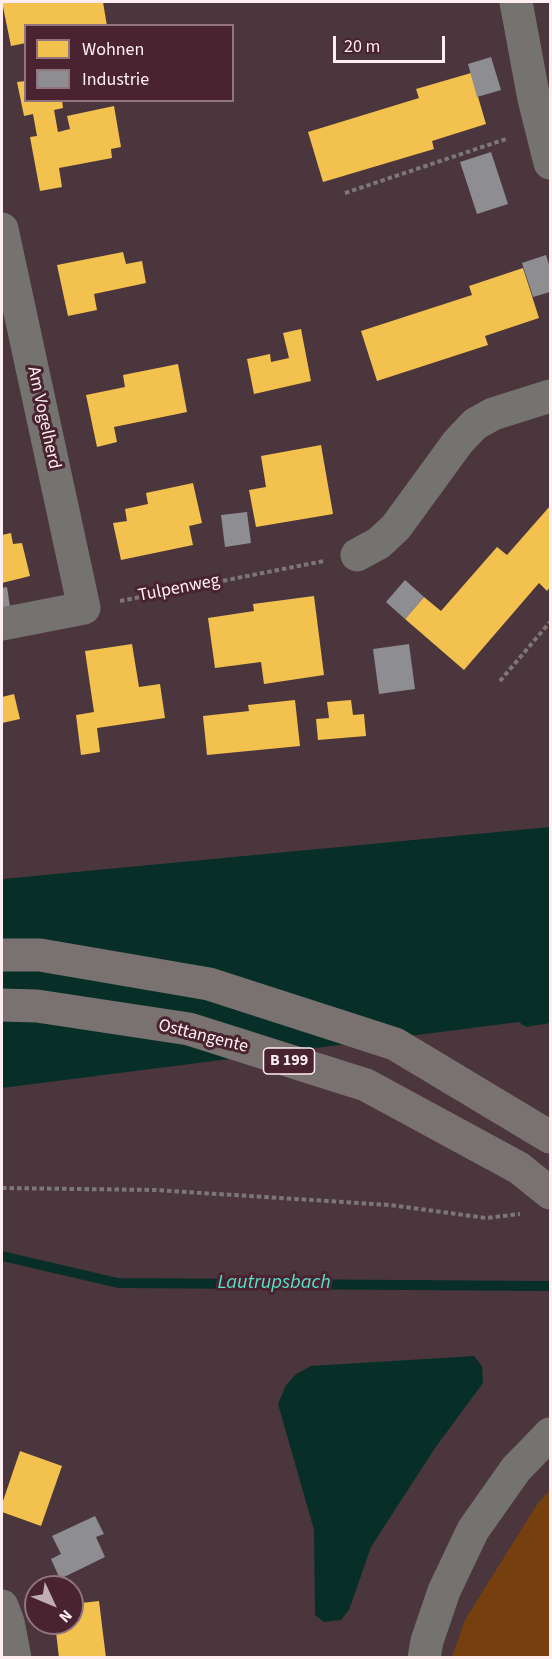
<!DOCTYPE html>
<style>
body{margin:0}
#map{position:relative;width:552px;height:1659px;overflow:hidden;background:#4c363e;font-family:"Source Sans 3",sans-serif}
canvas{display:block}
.frame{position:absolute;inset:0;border:3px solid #feeef2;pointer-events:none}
.legend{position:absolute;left:24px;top:24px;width:210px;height:78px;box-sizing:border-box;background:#492330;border:2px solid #91747e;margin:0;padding:8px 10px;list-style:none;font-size:18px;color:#feeef2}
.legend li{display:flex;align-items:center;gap:12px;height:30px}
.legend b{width:30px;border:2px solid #91747e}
.north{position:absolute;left:24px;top:1575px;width:60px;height:60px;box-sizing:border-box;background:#492330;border:2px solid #91747e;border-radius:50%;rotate:134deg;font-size:16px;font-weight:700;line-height:24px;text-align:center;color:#feeef2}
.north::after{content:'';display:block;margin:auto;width:21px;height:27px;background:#c0aeb3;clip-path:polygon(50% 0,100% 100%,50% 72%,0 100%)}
.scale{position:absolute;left:333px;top:36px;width:112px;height:27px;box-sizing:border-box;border:3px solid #feeef2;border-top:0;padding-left:8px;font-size:18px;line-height:21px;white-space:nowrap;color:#feeef2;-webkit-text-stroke:4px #492330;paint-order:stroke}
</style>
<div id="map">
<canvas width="552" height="1659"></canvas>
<div class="frame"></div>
<ul class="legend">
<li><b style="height:16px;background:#f2c14e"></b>Wohnen</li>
<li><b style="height:16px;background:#8d8d92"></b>Industrie</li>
</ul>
<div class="north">N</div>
<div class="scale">20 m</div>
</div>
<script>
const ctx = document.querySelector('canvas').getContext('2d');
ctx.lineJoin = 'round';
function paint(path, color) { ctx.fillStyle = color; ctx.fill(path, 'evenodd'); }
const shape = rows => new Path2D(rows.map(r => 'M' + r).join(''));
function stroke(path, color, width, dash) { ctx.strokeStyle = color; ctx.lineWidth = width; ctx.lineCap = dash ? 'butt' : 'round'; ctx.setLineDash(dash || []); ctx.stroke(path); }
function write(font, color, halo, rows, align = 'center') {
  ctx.font = font + ' "Source Sans 3",sans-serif'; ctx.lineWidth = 6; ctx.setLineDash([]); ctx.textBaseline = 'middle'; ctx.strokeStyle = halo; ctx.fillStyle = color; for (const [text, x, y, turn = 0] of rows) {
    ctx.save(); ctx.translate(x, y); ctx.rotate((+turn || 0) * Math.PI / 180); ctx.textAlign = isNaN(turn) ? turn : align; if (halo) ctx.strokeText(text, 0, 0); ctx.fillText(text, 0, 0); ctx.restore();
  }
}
paint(shape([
 [550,1490,550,1657,452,1657,465,1620,536,1506]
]), '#75400e');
paint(shape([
 [550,827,550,1023,526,1027,519,1022,2,1088,2,879],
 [474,1356,482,1366,483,1383,435,1448,371,1547,349,1610,341,1620,324,1622,315,1615,314,1530,278,1404,286,1385,296,1374,311,1366]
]), '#072f28');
paint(shape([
 [2,2,103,2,107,26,26,26,26,43,11,46],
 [471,73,486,124,432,141,434,149,323,182,308,132,419,98,416,89],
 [26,81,26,100,62,100,63,108,54,110,58,132,70,129,67,116,114,106,121,147,111,149,112,158,59,168,62,187,40,191,30,137,37,136,33,114,24,116,17,82],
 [123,252,126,264,142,261,146,283,94,294,97,310,68,316,57,265],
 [523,268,539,318,485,336,488,345,377,381,361,331,472,295,469,286],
 [301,329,311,381,254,394,247,359,270,354,271,362,289,358,283,333],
 [178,364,187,412,114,427,117,442,97,447,86,395,125,387,123,375],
 [321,445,333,514,256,527,249,490,266,487,261,456],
 [193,483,202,523,189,526,193,545,121,560,113,523,127,521,125,509,148,504,146,493],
 [550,506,550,587,547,591,539,583,464,670,405,619,424,597,441,611,497,547,507,555],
 [11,533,13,544,22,543,30,576,2,583,2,535],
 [314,596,324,675,264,684,261,662,215,668,208,618,254,611,253,604],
 [132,644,139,687,160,684,165,718,97,728,100,752,81,755,76,715,94,712,85,651],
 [14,694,20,719,2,723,2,697],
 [295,700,300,746,207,755,203,716,249,711,248,705],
 [351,700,353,715,364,714,366,736,318,740,316,719,329,718,327,702],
 [20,1451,62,1466,41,1526,2,1512,2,1504],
 [99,1601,106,1658,59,1658,55,1623,72,1623,72,1604]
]), '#f2c14e');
paint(shape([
 [491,57,501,90,477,97,468,64],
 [491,152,508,204,477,214,460,162],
 [546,255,550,268,550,292,533,297,522,263],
 [247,512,251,543,225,547,221,515],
 [405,580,424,597,405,619,386,602],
 [7,587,10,607,2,608,2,588],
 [409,644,415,689,379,694,373,649],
 [95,1516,104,1534,96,1537,105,1557,60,1579,51,1559,61,1554,52,1536]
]), '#8d8d92');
stroke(shape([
 [2,1256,118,1283,550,1286]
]), '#072f28', 10);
stroke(shape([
 [345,193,506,139],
 [120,601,324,561],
 [500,681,550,622],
 [2,1188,155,1190,390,1205,486,1218,520,1214]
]), '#7c7775', 4, [4.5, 3]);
stroke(shape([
 [516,2,534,99,550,163],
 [2,229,84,608,2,624],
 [357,555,379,543,396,527,458,442,475,424,493,414,550,396],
 [2,1606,8,1622,15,1658],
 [424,1658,427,1641,444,1591,473,1530,516,1469,550,1434]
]), '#75736f', 33);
stroke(shape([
 [2,955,40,955,209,984,395,1044,550,1137],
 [2,1005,37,1006,189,1029,366,1085,519,1168,550,1193]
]), '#7a7270', 33);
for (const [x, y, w] of [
 [289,1061,51]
]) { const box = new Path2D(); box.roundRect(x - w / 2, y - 13, w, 26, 4.5); ctx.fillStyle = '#492330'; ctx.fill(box); stroke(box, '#feeef2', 1.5); }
write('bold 16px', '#feeef2', null, [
 ["B 199",289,1061]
]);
write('18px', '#feeef2', '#492330', [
 ["Am Vogelherd",43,418,78],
 ["Tulpenweg",179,589,-11],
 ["Osttangente",203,1037,14]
]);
write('italic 20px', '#54e2c8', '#492330', [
 ["Lautrupsbach",274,1284]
]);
</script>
